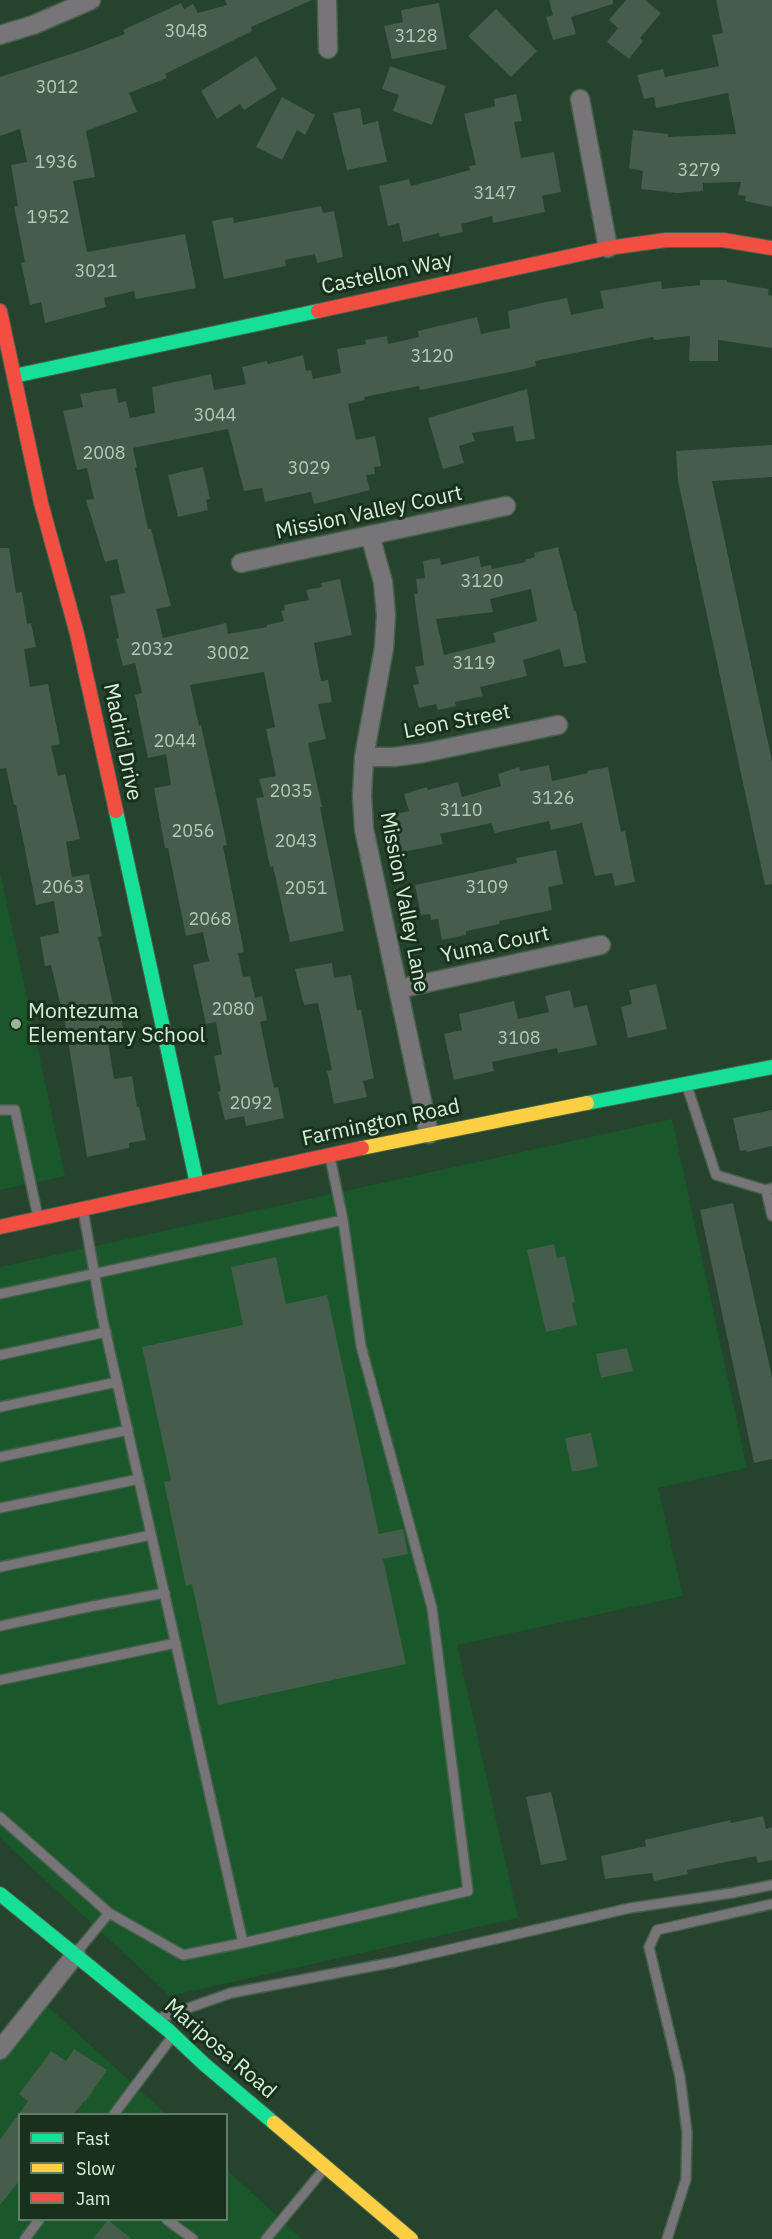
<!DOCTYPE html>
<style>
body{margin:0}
#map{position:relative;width:772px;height:2239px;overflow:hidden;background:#25432d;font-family:"IBM Plex Sans",sans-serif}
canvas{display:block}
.legend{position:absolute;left:18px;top:2113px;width:210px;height:108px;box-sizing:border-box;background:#19301d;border:2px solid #647d68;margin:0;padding:8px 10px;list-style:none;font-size:18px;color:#d4f1d8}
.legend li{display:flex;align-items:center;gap:12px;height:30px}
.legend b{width:30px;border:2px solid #647d68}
</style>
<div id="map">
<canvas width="772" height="2239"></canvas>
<ul class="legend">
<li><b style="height:8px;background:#16e098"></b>Fast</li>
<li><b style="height:8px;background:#ffcf43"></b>Slow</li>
<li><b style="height:8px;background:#f24e42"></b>Jam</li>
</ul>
</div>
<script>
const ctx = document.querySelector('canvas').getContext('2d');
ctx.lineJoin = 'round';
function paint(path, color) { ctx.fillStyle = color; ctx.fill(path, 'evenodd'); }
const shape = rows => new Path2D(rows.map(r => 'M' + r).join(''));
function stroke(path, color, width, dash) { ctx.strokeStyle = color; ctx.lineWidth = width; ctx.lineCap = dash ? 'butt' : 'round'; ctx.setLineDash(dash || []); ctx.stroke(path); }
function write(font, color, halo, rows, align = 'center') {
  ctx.font = font + ' "IBM Plex Sans",sans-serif'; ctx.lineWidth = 6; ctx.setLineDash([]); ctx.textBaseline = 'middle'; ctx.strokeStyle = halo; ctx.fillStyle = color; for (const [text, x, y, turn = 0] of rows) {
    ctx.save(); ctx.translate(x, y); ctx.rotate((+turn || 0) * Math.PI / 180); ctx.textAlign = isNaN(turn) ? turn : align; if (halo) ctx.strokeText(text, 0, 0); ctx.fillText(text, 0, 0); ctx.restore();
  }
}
paint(shape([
 [0,872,65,1176,0,1190],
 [672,1119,747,1468,658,1488,683,1596,457,1645,518,1918,170,1996,0,1838,0,1267],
 [42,2001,166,2114,20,2114,20,2220,226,2220,227,2170,302,2239,0,2239,0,2060]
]), '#1a572a');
paint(shape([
 [225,0,312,0,251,27,252,31,165,74,167,78,129,93,137,112,86,131,95,177,73,181,87,252,185,234,196,288,136,299,134,291,104,298,106,307,45,323,41,302,30,305,21,263,25,262,14,206,18,206,11,165,27,162,20,129,0,136,0,77,83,50,125,34,123,30,181,3,184,9,193,4,198,13,227,5],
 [549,0,613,0,613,4,571,17,576,34,553,40,546,17,553,15],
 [626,0,645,0,661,13,640,38,643,41,629,59,607,42,618,28,609,20],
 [716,0,772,0,772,207,745,201,746,196,738,195,741,182,703,183,703,191,677,193,641,189,643,171,629,168,633,130,668,134,668,137,736,134,728,93,656,108,654,97,644,99,637,75,663,69,665,77,719,66,712,35,723,33],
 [439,3,447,49,392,59,384,26,403,22,401,10],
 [496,9,537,51,511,77,468,36],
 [256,56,277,89,244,110,240,104,217,119,201,91],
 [390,66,446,86,432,125,393,111,399,95,382,89],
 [516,94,522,121,514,122,521,158,554,152,561,192,542,196,545,212,493,223,492,216,461,224,463,232,440,237,439,233,403,242,399,223,388,226,379,186,409,179,411,186,470,170,469,166,476,165,464,114,495,106,494,99],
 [282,97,315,115,305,135,297,130,282,160,256,147],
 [360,108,363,125,378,121,387,162,347,170,333,113],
 [321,206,323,213,334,211,343,257,317,263,315,254,285,260,286,266,224,279,212,221,233,217,234,223],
 [700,280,727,280,727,282,769,289,768,295,772,296,772,348,718,340,718,361,689,361,690,336,654,340,653,337,535,361,536,366,520,370,420,390,419,386,364,397,365,400,348,404,356,440,375,436,381,466,374,467,375,474,366,475,370,490,314,504,311,492,265,502,262,488,244,491,228,429,133,448,137,467,135,468,148,529,151,529,171,606,156,609,163,638,226,623,228,634,267,627,267,625,284,621,281,611,285,610,284,605,309,600,306,590,322,587,321,583,340,579,352,635,314,643,321,681,328,680,332,702,318,704,326,739,308,743,322,807,320,807,344,931,290,942,273,866,270,867,256,798,264,797,259,779,276,776,266,729,275,727,264,672,190,685,199,726,201,725,227,845,223,846,244,952,238,953,243,977,250,976,255,998,262,996,267,1020,260,1022,274,1088,278,1087,284,1118,246,1126,244,1116,225,1120,218,1092,221,1091,214,1056,222,1054,216,1022,206,1024,193,965,209,961,203,932,186,936,168,848,165,848,154,788,171,785,166,754,148,758,135,695,142,693,135,663,123,666,116,639,119,638,110,596,125,593,117,559,105,562,86,500,94,499,87,468,77,470,63,411,83,407,80,394,116,388,118,403,126,401,130,418,155,413,152,387,211,374,214,390,246,384,242,367,267,361,268,364,303,355,306,371,311,370,313,379,341,373,337,349,366,344,365,340,387,336,388,344,419,337,418,331,477,317,481,334,510,328,508,311,541,303,567,298,571,315,604,308,600,291,661,281,662,289,700,285],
 [527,389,535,439,516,442,513,426,472,433,475,441,459,446,464,463,443,469,428,418],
 [772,445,772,477,712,481,772,761,772,884,765,885,678,481,676,451],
 [203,467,210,499,206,500,208,510,178,517,168,475],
 [558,547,574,611,576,611,586,663,564,667,560,649,523,660,527,676,480,687,483,696,455,702,456,706,438,710,436,704,419,708,413,685,419,684,415,667,424,665,414,594,418,594,416,579,425,578,423,561,440,558,441,565,479,556,481,567,491,565,492,569,526,562,525,560,535,557,534,553],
 [531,589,537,621,493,633,496,642,444,655,436,619,493,612,490,599],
 [0,548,9,548,16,593,22,592,27,624,31,623,36,647,24,649,30,687,48,684,60,744,51,746,58,776,65,774,80,839,66,842,72,877,89,874,102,936,98,937,115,1013,120,1012,125,1039,108,1042,114,1079,132,1076,137,1107,139,1107,146,1140,129,1143,129,1148,87,1157,66,1028,51,965,45,966,40,937,59,933,54,901,36,905,16,805,14,805,6,768,0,769],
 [549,765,552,781,588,773,587,771,608,767,621,832,625,831,635,882,615,886,612,873,595,876,582,823,551,830,549,821,495,833,491,823,440,834,443,844,402,852,391,815,409,811,404,794,427,787,428,790,458,782,462,797,501,786,498,774,519,767,520,771],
 [556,850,563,884,548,887,552,910,499,921,500,924,466,931,466,935,442,940,438,919,431,920,430,914,421,915,415,885,517,863,516,858],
 [332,963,334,978,351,975,357,1010,361,1010,374,1078,363,1081,367,1097,334,1104,327,1071,332,1070,318,1003,304,1005,295,969],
 [656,984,667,1029,628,1038,621,1007,632,1004,629,990],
 [570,990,574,1008,587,1005,597,1045,558,1053,557,1048,492,1062,494,1071,454,1080,444,1034,462,1030,459,1014,514,1001,518,1019,549,1012,545,996],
 [772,1110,772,1146,747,1152,746,1150,740,1151,733,1118],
 [733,1203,772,1377,772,1459,754,1463,700,1210],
 [554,1244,557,1258,565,1256,575,1302,572,1303,577,1325,546,1332,527,1250],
 [276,1257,286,1304,327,1295,379,1534,403,1529,408,1554,383,1559,406,1664,218,1705,192,1584,186,1586,164,1482,171,1480,142,1347,243,1325,231,1267],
 [627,1348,633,1371,601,1378,596,1354],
 [591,1433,598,1467,572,1472,565,1438],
 [551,1792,567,1860,541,1865,526,1797],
 [763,1816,766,1829,772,1827,772,1860,758,1863,756,1856,687,1870,688,1874,654,1881,652,1873,605,1879,601,1856,646,1846,645,1840,730,1820,731,1823],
 [74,2049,107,2070,85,2102,84,2101,73,2115,20,2115,20,2180,0,2205,0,2140,28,2101,19,2094,51,2051,66,2061],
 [108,2220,132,2239,93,2239]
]), '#455d4a');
const lane = shape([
 [687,1086,716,1175,766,1190,772,1188],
 [0,1110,15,1110,38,1217],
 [766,1190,772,1216],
 [0,1294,343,1220],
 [0,1355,106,1332],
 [0,1407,117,1382],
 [0,1457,128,1430],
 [0,1508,139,1479],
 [0,1567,151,1535],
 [0,1626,93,1606,165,1593],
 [0,1680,176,1643],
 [0,1817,109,1913],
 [243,1943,468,1891,432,1608,361,1346,343,1220,330,1157],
 [76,1953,109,1913,183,1955,243,1943,102,1316,83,1210],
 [160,2018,231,1993,395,1962,630,1908,732,1893,772,1885],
 [114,2114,172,2037],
 [167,2220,193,2239],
 [25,2239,39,2220],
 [266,2239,324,2169],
 [667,2239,686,2179,687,2132,680,2077,649,1947,657,1930,772,1904]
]);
const street = shape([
 [327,0,328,49],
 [0,35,33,25,91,0],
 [580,99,608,248],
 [370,535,383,582,386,615,384,648,364,757,362,796,364,829,429,1134],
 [241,563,506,506],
 [364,757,394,757,423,753,558,725],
 [398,989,601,945],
 [0,2050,76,1954]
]);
const fast = shape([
 [14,376,318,311],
 [116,811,197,1184],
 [587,1103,772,1067],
 [0,1894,168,2030,204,2064,274,2123]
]);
const slow = shape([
 [362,1148,587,1103],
 [274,2123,411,2239]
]);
const jam = shape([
 [0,311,41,503,77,634,116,811],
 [318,311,608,248,666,240,723,240,772,248],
 [0,1227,362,1148]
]);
stroke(lane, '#47604d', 12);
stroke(street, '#47604d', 21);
stroke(fast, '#47604d', 16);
stroke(slow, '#47604d', 16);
stroke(jam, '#47604d', 16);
stroke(lane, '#777578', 9);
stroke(street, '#777578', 18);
stroke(fast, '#16e098', 14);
stroke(slow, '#ffcf43', 14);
stroke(jam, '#f24e42', 14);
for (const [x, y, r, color] of [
 [16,1024,6,"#97b49c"]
]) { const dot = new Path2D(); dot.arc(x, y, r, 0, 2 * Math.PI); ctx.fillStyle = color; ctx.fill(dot); stroke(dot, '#19301d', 2); }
write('18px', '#b0ccb4', null, [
 ["3048",186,32],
 ["3128",416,37],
 ["3012",57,88],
 ["1936",56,163],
 ["3279",699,171],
 ["3147",495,194],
 ["1952",48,218],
 ["3021",96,272],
 ["3120",432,357],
 ["3044",215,416],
 ["2008",104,454],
 ["3029",309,469],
 ["3120",482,582],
 ["2032",152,650],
 ["3002",228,654],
 ["3119",474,664],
 ["2044",175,742],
 ["2035",291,792],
 ["3126",553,799],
 ["3110",461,811],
 ["2056",193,832],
 ["2043",296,842],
 ["2063",63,888],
 ["3109",487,888],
 ["2051",306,889],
 ["2068",210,920],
 ["2080",233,1010],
 ["3108",519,1039],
 ["2092",251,1104]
]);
write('21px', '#d4f1d8', '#19301d', [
 ["Castellon Way",387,274,-12],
 ["Mission Valley Court",369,513,-12],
 ["Leon Street",457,722,-11],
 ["Madrid Drive",122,742,78],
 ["Mission Valley Lane",404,902,79],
 ["Yuma Court",495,945,-12],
 ["Farmington Road",381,1123,-12],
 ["Mariposa Road",220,2049,41]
]);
write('21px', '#d4f1d8', '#19301d', [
 ["Montezuma",28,1012],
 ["Elementary School",28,1036]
], 'left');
</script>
